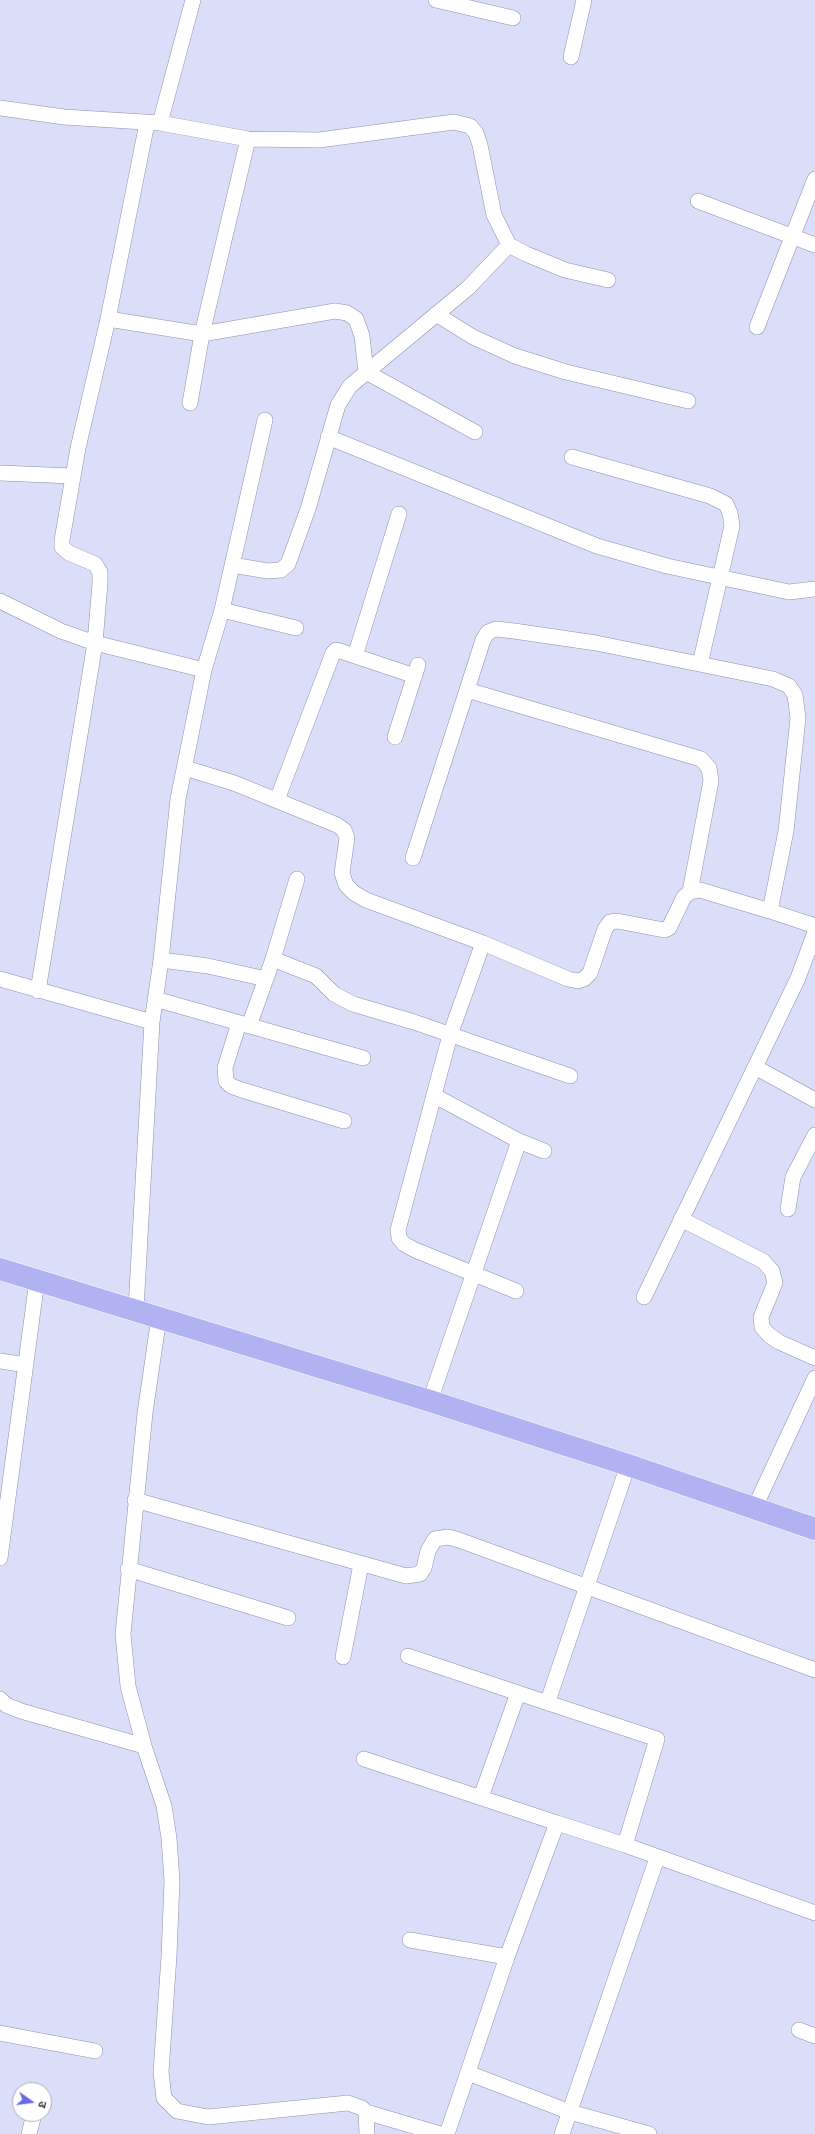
<!DOCTYPE html>
<meta charset="utf-8">
<style>
body{margin:0}
#map{position:relative;width:815px;height:2134px;overflow:hidden;background:#dadef9;font-family:Cabin,"Noto Sans Devanagari",sans-serif}
canvas{display:block}
.north{position:absolute;left:12px;top:2082px;width:40px;height:40px;box-sizing:border-box;background:#fff;border:1px solid #adaeb2;border-radius:50%;rotate:104deg;font-size:11px;font-weight:700;line-height:16px;text-align:center;color:#33343f}
.north::after{content:'';display:block;margin:auto;width:14px;height:18px;background:#6a69e3;clip-path:polygon(50% 0,100% 100%,50% 72%,0 100%)}
</style>
<div id="map">
<canvas width="815" height="2134"></canvas>
<div class="north">उ</div>
</div>
<script>
const ctx = document.querySelector('canvas').getContext('2d');
ctx.lineJoin = 'round';
const shape = rows => new Path2D(rows.map(r => 'M' + r).join(''));
function stroke(path, color, width, dash) { ctx.strokeStyle = color; ctx.lineWidth = width; ctx.lineCap = dash ? 'butt' : 'round'; ctx.setLineDash(dash || []); ctx.stroke(path); }
const minor = shape([
 [436,0,513,18],
 [571,57,584,0],
 [0,108,64,117,160,123,248,139,319,140,454,122,470,126,476,133,480,145,494,215,509,245,526,254,565,270,608,280],
 [160,123,193,0],
 [698,201,815,245],
 [436,314,473,337,515,356,566,372,688,401],
 [108,319,202,334,335,311,347,313,356,319,362,336,366,372,475,432],
 [757,327,815,179],
 [190,403,202,334,248,139],
 [328,437,597,546,667,566,789,592,815,589],
 [572,457,710,496,726,504,730,513,732,526,700,664],
 [0,473,72,476],
 [232,565,268,571,281,570,288,564,308,509,338,405,350,386,468,288,509,245],
 [0,601,61,631,95,643,204,670],
 [222,610,296,628],
 [355,656,399,514],
 [467,690,701,759,709,768,711,781,690,892],
 [395,737,418,665],
 [185,768,234,783,337,825,344,830,347,838,342,873,346,885,354,893,366,900,483,943,568,979,578,981,584,979,590,973,605,929,610,922,617,921,664,930,669,928,684,897,690,892,700,890,770,911,815,926],
 [277,800,333,653,336,650,340,651,415,676],
 [413,858,483,640,488,632,496,629,514,631,596,643,773,679,789,686,795,695,798,718,786,831,770,911],
 [483,943,450,1035,398,1230,399,1238,404,1244,415,1250,516,1291],
 [273,959,316,976,334,994,353,1004,414,1022,570,1076],
 [161,960,208,966,266,979],
 [0,979,152,1022],
 [38,991,95,643,100,583,100,572,95,564,69,553,62,547,62,540,78,448,108,319,147,123],
 [155,999,363,1058],
 [239,1023,225,1068,226,1081,231,1086,242,1090,344,1121],
 [249,1026,273,959,297,879],
 [755,1067,815,1100],
 [435,1096,519,1141,544,1151],
 [788,1209,793,1177,815,1135],
 [681,1219,763,1261,772,1271,775,1283,761,1317,762,1327,769,1335,779,1342,815,1358],
 [644,1297,798,978,815,932],
 [136,1309,152,1022,161,960,178,799,204,670,222,610,265,420],
 [159,1317,145,1413,123,1634,128,1686,144,1746,164,1806,169,1838,172,1881,169,1956,161,2072,164,2098,177,2111,208,2117,348,2103,362,2108,366,2112,367,2134],
 [0,1361,26,1365],
 [430,1401,519,1141],
 [135,1500,406,1576,420,1574,424,1568,428,1551,435,1539,448,1537,459,1540,815,1670],
 [754,1509,815,1378],
 [0,1558,37,1280],
 [128,1569,288,1618],
 [408,1656,518,1693],
 [343,1657,361,1564],
 [0,1699,6,1705,21,1711,144,1746],
 [548,1701,628,1465],
 [364,1759,557,1823,507,1957,447,2134],
 [481,1797,518,1693,657,1739,625,1845,815,1913],
 [557,1823,625,1845],
 [410,1940,507,1957],
 [799,2030,815,2036],
 [0,2033,95,2051],
 [468,2073,570,2112,649,2134],
 [366,2112,440,2134],
 [29,2134,34,2114],
 [562,2134,657,1858]
]);
const primary = shape([
 [0,1269,430,1401,628,1465,815,1529]
]);
stroke(minor, '#8c8fa9', 16);
stroke(primary, '#fff', 23);
stroke(minor, '#fff', 15);
stroke(primary, '#b0b2f2', 22);
</script>
